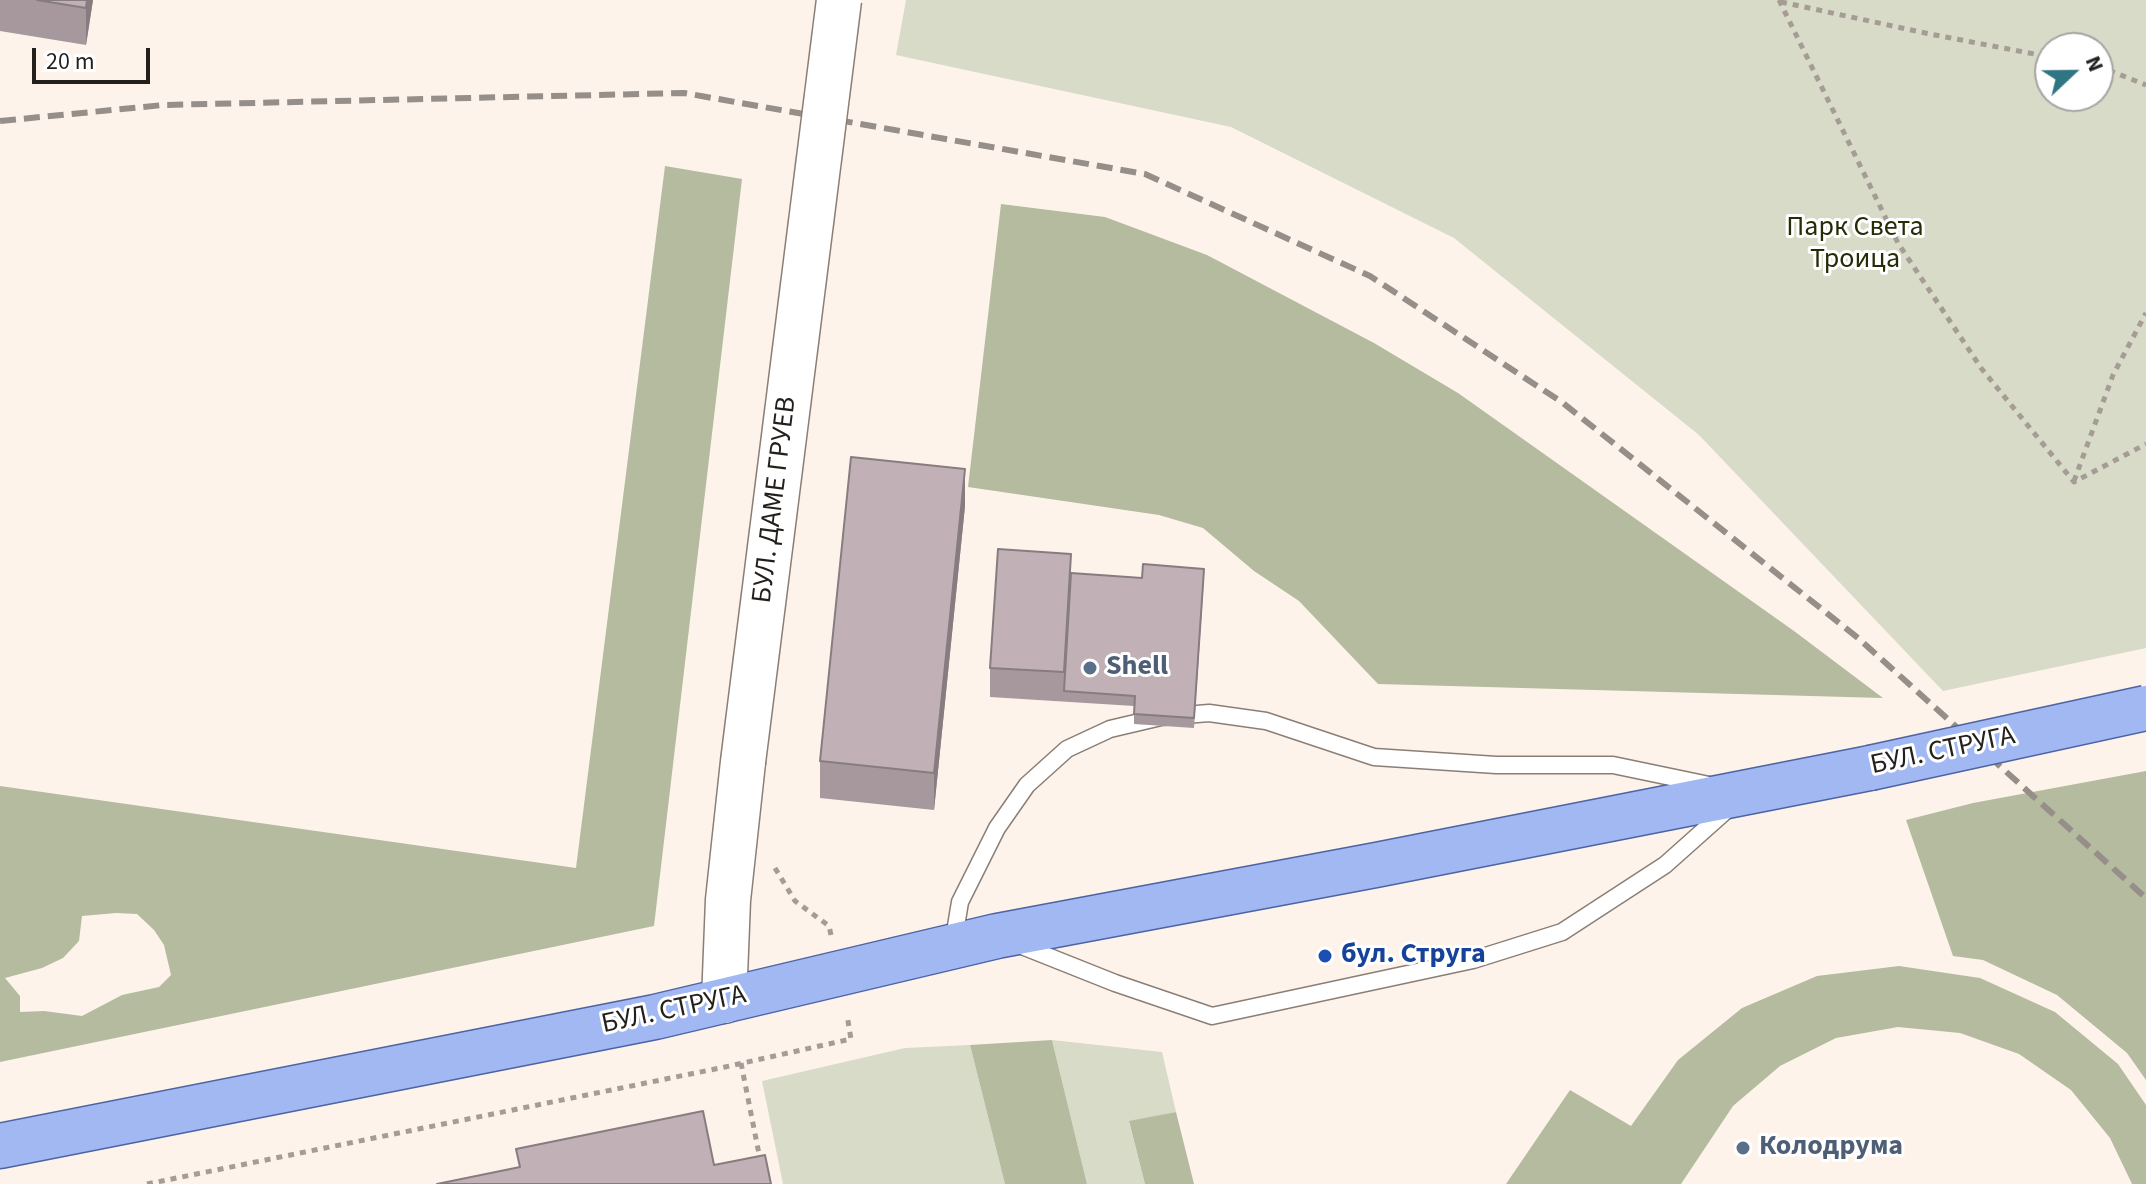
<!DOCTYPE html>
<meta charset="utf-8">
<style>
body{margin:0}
#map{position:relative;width:2146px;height:1184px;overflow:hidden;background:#fef3eb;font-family:"Source Sans 3",sans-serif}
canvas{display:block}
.north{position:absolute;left:2034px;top:32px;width:80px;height:80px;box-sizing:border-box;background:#fff;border:2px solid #a7a5a4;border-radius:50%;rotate:68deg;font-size:22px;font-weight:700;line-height:32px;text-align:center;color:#231f1b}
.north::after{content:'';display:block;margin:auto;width:28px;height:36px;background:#2f7582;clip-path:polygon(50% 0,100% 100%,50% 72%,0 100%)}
.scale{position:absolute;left:32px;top:48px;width:118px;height:36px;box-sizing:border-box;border:4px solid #231f1b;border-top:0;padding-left:10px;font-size:24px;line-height:28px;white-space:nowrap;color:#231f1b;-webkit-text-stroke:6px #fff;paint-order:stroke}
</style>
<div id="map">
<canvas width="2146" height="1184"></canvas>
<div class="north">N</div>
<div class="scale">20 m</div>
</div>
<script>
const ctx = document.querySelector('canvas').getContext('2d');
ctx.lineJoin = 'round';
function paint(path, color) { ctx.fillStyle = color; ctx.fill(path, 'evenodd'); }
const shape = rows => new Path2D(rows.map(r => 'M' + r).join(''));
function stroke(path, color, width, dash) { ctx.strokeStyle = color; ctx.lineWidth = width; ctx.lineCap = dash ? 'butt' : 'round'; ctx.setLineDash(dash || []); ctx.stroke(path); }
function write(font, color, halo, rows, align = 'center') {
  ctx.font = font + ' "Source Sans 3",sans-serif'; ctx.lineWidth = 6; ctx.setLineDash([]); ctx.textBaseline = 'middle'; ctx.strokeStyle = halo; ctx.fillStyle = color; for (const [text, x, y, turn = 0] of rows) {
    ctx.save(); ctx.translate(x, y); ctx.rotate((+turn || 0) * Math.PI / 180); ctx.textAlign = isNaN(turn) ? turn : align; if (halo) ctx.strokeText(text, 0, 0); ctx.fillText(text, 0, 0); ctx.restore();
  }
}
paint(shape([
 [906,0,2146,0,2146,648,1943,691,1699,435,1454,238,1231,127,896,55],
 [2098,48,2098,96,2050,96,2050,48],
 [1052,1040,1162,1052,1176,1112,1129,1122,1145,1184,1087,1184],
 [970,1045,1005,1184,783,1184,762,1081,905,1048]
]), '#d7dbc7');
paint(shape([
 [665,166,742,179,654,926,0,1062,0,786,576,868],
 [116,913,137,914,154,930,164,945,171,975,159,987,122,995,82,1016,44,1011,20,1012,20,996,5,978,42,968,63,958,79,941,82,916],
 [1001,204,1105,217,1207,255,1374,343,1458,393,1794,631,1883,698,1378,684,1299,601,1254,571,1203,528,1159,515,968,487],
 [2146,771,2146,1080,2127,1053,2057,995,1983,960,1953,956,1906,820,1973,803],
 [1899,966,1980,978,2055,1012,2118,1064,2146,1105,2146,1184,2132,1184,2110,1138,2071,1090,2019,1054,1960,1033,1898,1027,1836,1038,1780,1066,1733,1106,1681,1184,1506,1184,1570,1090,1631,1126,1678,1060,1742,1008,1817,976],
 [1052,1040,1087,1184,1005,1184,970,1045],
 [1176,1112,1194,1184,1145,1184,1129,1121]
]), '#b5bb9e');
const service = shape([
 [953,944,960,902,997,828,1027,785,1067,749,1110,729,1161,717,1209,713,1266,721,1374,757,1496,765,1613,765,1709,785],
 [1017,944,1115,983,1212,1016,1473,960,1562,932,1665,865,1729,808]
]);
const secondary = shape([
 [724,1001,728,900,743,762]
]);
const primary = shape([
 [0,1146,655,1017,997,936,1376,865,1870,768]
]);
stroke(service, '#8a7e75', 19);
stroke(secondary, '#8a7e75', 47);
stroke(primary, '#4c64a2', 47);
stroke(shape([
 [1779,0,1898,243,1981,368,2074,482,2146,444],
 [1781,2,1930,34,2050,57],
 [2098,66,2146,85],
 [2074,481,2113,375,2146,313],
 [775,868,795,901,829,926,831,935],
 [741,1063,760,1159],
 [147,1184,725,1067,851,1039,847,1015]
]), '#a59c96', 5, [6, 6]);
stroke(service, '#fff', 16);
stroke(secondary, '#fff', 44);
stroke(primary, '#a1b8f3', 44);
stroke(shape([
 [0,121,163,105,684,93,1145,174,1370,276,1563,403,1858,638,2146,898]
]), '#968e88', 6, [16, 8]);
const secondaryBridge = shape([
 [743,762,839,0]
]);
const primaryBridge = shape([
 [1870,768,2146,708]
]);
stroke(secondaryBridge, '#8a7e75', 47, []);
stroke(primaryBridge, '#4c64a2', 47, []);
stroke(secondaryBridge, '#fff', 44);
stroke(primaryBridge, '#a1b8f3', 44);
paint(shape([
 [0,0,93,0,86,45,0,31],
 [965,506,934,810,820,798,820,761],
 [1071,573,1142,578,1204,579,1194,728,1134,724,1134,706,990,697,990,668]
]), '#a6989d');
paint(shape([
 [87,0,93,0,86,45,86,8],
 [965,469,965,506,934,810,934,773]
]), '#877c7f');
const building = shape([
 [37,0,87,0,86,8,37,0],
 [851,457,965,469,934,773,820,761,851,457],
 [998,549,1071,554,1064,672,990,668,998,549],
 [1143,564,1204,569,1194,718,1134,714,1135,696,1064,691,1071,573,1142,578,1143,564],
 [703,1111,714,1165,765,1155,771,1184,437,1184,520,1167,516,1149,703,1111]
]);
paint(building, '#c1b1b6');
stroke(building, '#877c7f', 2);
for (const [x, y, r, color] of [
 [1090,668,8,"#5c6f8a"],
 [1325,956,8,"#1a4fb4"],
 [1743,1148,8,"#5c6f8a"]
]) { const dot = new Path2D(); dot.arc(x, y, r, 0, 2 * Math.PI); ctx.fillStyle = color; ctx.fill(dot); stroke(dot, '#fff', 3); }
write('28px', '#272c07', '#fff', [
 ["Парк Света",1855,229],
 ["Троица",1855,261]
]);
write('28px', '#231f1b', '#fff', [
 ["БУЛ. ДАМЕ ГРУЕВ",776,500,-83],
 ["БУЛ. СТРУГА",1943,752,-12],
 ["БУЛ. СТРУГА",674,1011,-12]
]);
write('bold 28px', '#4e5e75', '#fff', [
 ["Shell",1106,668],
 ["Колодрума",1759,1148]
], 'left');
write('bold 28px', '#164399', '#fff', [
 ["бул. Струга",1341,956]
], 'left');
</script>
